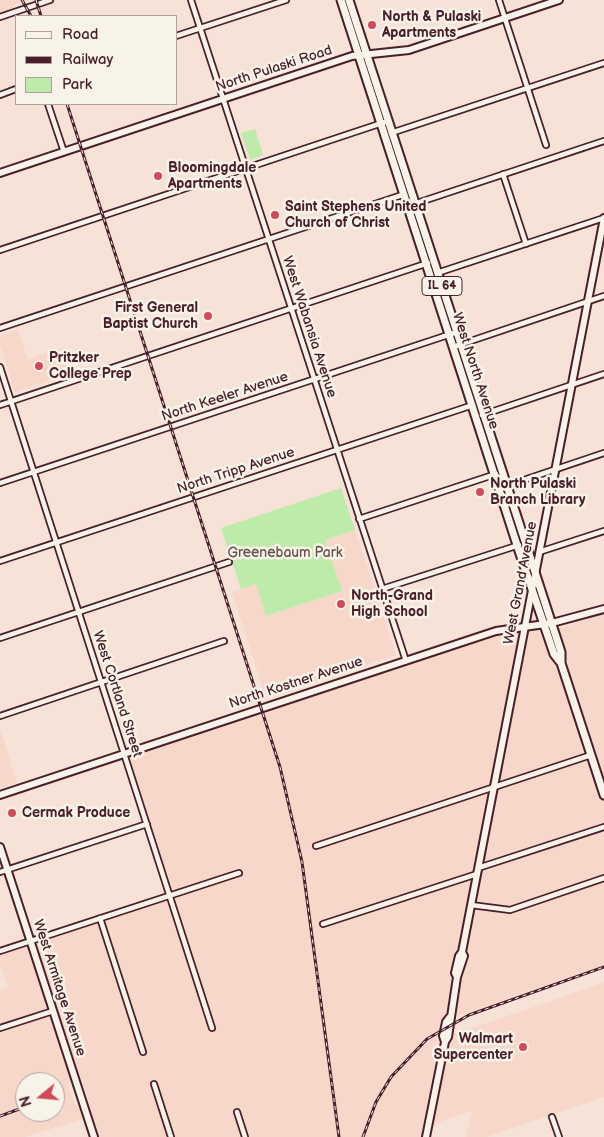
<!DOCTYPE html>
<style>
body{margin:0}
#map{position:relative;width:604px;height:1137px;overflow:hidden;background:#f6e2d6;font-family:"Balsamiq Sans",sans-serif}
canvas{display:block}
.legend{position:absolute;left:15px;top:15px;width:162px;height:90px;box-sizing:border-box;background:#f7f3e8;border:1px solid #b29e9c;margin:0;padding:6px 9px;list-style:none;font-size:15px;color:#4a1f2b}
.legend li{display:flex;align-items:center;gap:10px;height:25px}
.legend b{width:25px;border:1px solid #b29e9c}
.north{position:absolute;left:15px;top:1072px;width:50px;height:50px;box-sizing:border-box;background:#f7f3e8;border:1px solid #b29e9c;border-radius:50%;rotate:253deg;font-size:14px;font-weight:700;line-height:20px;text-align:center;color:#4a1f2b}
.north::after{content:'';display:block;margin:auto;width:18px;height:22px;background:#d1495b;clip-path:polygon(50% 0,100% 100%,50% 72%,0 100%)}
</style>
<div id="map">
<canvas width="604" height="1137"></canvas>
<ul class="legend">
<li><b style="height:6px;background:#f7f3e8"></b>Road</li>
<li><b style="height:6px;background:#4a1f2b"></b>Railway</li>
<li><b style="height:14px;background:#bdecaa"></b>Park</li>
</ul>
<div class="north">N</div>
</div>
<script>
const ctx = document.querySelector('canvas').getContext('2d');
ctx.lineJoin = 'round';
function paint(path, color) { ctx.fillStyle = color; ctx.fill(path, 'evenodd'); }
const shape = rows => new Path2D(rows.map(r => 'M' + r).join(''));
function stroke(path, color, width, dash) { ctx.strokeStyle = color; ctx.lineWidth = width; ctx.lineCap = dash ? 'butt' : 'round'; ctx.setLineDash(dash || []); ctx.stroke(path); }
function write(font, color, halo, rows, align = 'center') {
  ctx.font = font + ' "Balsamiq Sans",sans-serif'; ctx.lineWidth = 5; ctx.setLineDash([]); ctx.textBaseline = 'middle'; ctx.strokeStyle = halo; ctx.fillStyle = color; for (const [text, x, y, turn = 0] of rows) {
    ctx.save(); ctx.translate(x, y); ctx.rotate((+turn || 0) * Math.PI / 180); ctx.textAlign = isNaN(turn) ? turn : align; if (halo) ctx.strokeText(text, 0, 0); ctx.fillText(text, 0, 0); ctx.restore();
  }
}
paint(shape([
 [0,0,28,0,13,5,14,9,0,13],
 [18,330,28,359,65,347,73,373,15,392,0,344,0,336],
 [355,530,396,655,266,698,232,592,256,584,267,616,342,591,325,540],
 [604,614,604,965,457,1016,439,1026,436,1049,438,1047,421,1137,98,1137,82,1079,68,1084,75,1105,78,1104,83,1119,25,1137,0,1137,0,990,8,987,0,963,0,955,175,898,129,757,249,717,251,720,272,712,272,709,496,633,565,627],
 [25,1082,55,1082,55,1112,25,1112],
 [0,728,17,782,0,788],
 [604,983,604,1097,486,1137,466,1137,472,1111,431,1125,454,1034]
]), '#f6d7c9');
paint(shape([
 [255,129,263,155,250,160,241,133],
 [341,488,355,530,325,540,342,591,266,616,256,584,241,589,221,528]
]), '#bdecaa');
const street = shape([
 [191,0,406,661],
 [499,0,546,145],
 [0,17,50,0],
 [176,36,286,0],
 [0,95,16,89],
 [48,104,64,152],
 [391,133,604,63],
 [503,174,526,244],
 [414,204,604,141],
 [0,250,388,121],
 [437,273,604,218],
 [0,328,405,194],
 [453,347,604,296],
 [0,367,212,1028],
 [0,405,428,263],
 [482,415,604,374],
 [0,483,457,332],
 [506,486,604,453],
 [359,519,496,474],
 [539,552,604,531],
 [0,561,473,405],
 [382,589,519,545],
 [0,638,229,562],
 [0,716,224,641],
 [316,846,591,755],
 [478,868,604,827],
 [0,872,147,824],
 [471,905,510,910,604,878],
 [100,918,143,1052],
 [323,924,477,874],
 [0,951,239,873],
 [0,1028,53,1011],
 [154,1084,171,1137],
 [237,1112,245,1137],
 [552,1117,559,1137]
]);
const secondary = shape([
 [0,173,352,56,409,50,559,0],
 [0,795,496,631,552,623,604,609],
 [0,847,94,1137],
 [457,977,455,973,459,956,462,952],
 [445,1042,443,1036,446,1022,449,1018],
 [426,1137,445,1042,448,1037,457,977,464,956,462,952,604,218]
]);
const primary = shape([
 [341,0,517,545,554,654,561,663],
 [349,0,561,652,561,663,604,795]
]);
stroke(street, '#4a1f2b', 8);
stroke(secondary, '#4a1f2b', 10);
stroke(primary, '#4a1f2b', 11);
stroke(street, '#f7f3e8', 4.5);
stroke(secondary, '#f7f3e8', 6);
stroke(primary, '#f7f3e8', 7);
const rail = shape([
 [22,0,31,16],
 [36,0,41,16],
 [67,104,280,767,302,862,339,1137],
 [0,1116,25,1107],
 [363,1137,376,1102,391,1077,427,1039,469,1015,604,967]
]);
stroke(rail, '#4a1f2b', 3);
stroke(rail, '#f7f3e8', 1, [4]);
for (const [x, y, r, color] of [
 [372,25,5,"#d1495b"],
 [158,176,5,"#d1495b"],
 [275,215,5,"#d1495b"],
 [208,316,5,"#d1495b"],
 [39,366,5,"#d1495b"],
 [480,492,5,"#d1495b"],
 [341,604,5,"#d1495b"],
 [12,813,5,"#d1495b"],
 [523,1047,5,"#d1495b"]
]) { const dot = new Path2D(); dot.arc(x, y, r, 0, 2 * Math.PI); ctx.fillStyle = color; ctx.fill(dot); stroke(dot, '#f7f3e8', 2); }
for (const [x, y, w] of [
 [442,286,40]
]) { const box = new Path2D(); box.roundRect(x - w / 2, y - 9.5, w, 19, 4); ctx.fillStyle = '#f7f3e8'; ctx.fill(box); stroke(box, '#4a1f2b', 1); }
write('bold 12px', '#4a1f2b', null, [
 ["IL 64",442,286]
]);
write('bold 14px', '#4a1f2b', '#f7f3e8', [
 ["North & Pulaski",382,17],
 ["Apartments",382,33],
 ["Bloomingdale",168,168],
 ["Apartments",168,184],
 ["Saint Stephens United",285,207],
 ["Church of Christ",285,223],
 ["First General",198,308,"right"],
 ["Baptist Church",198,324,"right"],
 ["Pritzker",49,358],
 ["College Prep",49,374],
 ["North Pulaski",490,484],
 ["Branch Library",490,500],
 ["North-Grand",351,596],
 ["High School",351,612],
 ["Cermak Produce",22,813],
 ["Walmart",513,1039,"right"],
 ["Supercenter",513,1055,"right"]
], 'left');
write('14px', '#4a1f2b', '#f7f3e8', [
 ["North Pulaski Road",274,69,-18],
 ["West Wabansia Avenue",309,327,72],
 ["West North Avenue",475,371,72],
 ["North Keeler Avenue",225,397,-18],
 ["North Tripp Avenue",236,471,-18],
 ["West Grand Avenue",521,583,-79],
 ["North Kostner Avenue",296,683,-18],
 ["West Cortland Street",117,694,72],
 ["West Armitage Avenue",59,988,72]
]);
write('14px', '#67524b', '#f7f3e8', [
 ["Greenebaum Park",285,553]
]);
</script>
